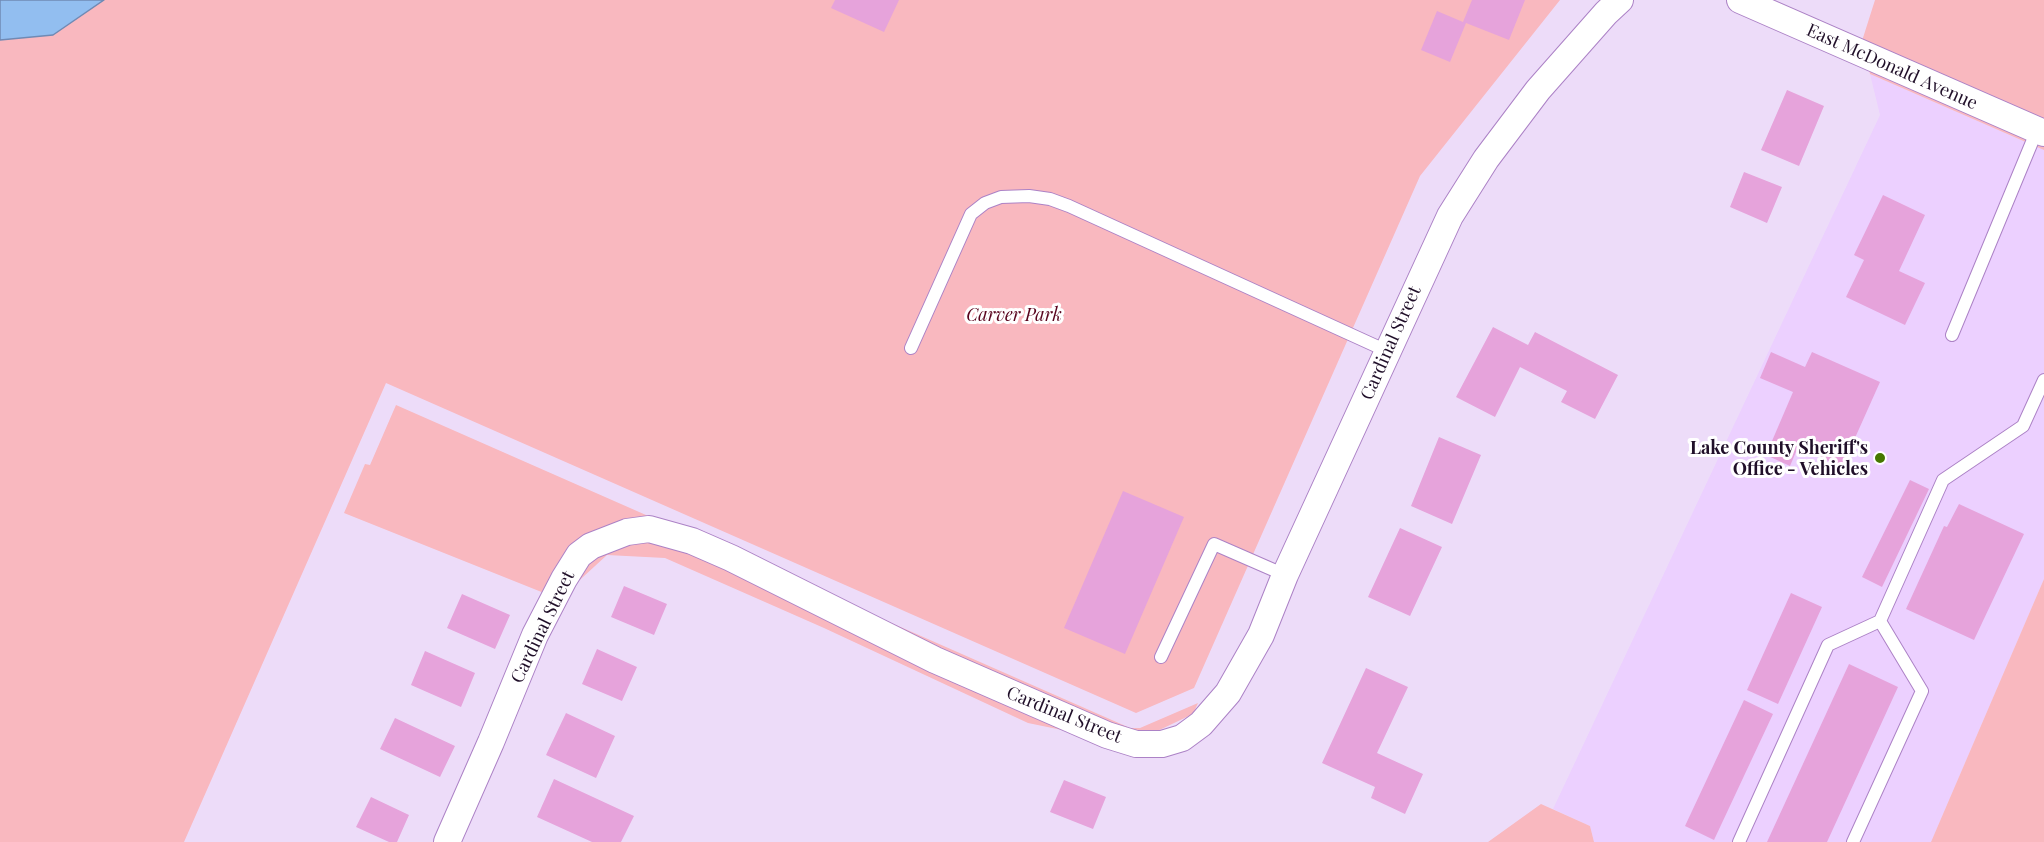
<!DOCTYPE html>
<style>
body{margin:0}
canvas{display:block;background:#eddcf9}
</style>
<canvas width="2044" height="842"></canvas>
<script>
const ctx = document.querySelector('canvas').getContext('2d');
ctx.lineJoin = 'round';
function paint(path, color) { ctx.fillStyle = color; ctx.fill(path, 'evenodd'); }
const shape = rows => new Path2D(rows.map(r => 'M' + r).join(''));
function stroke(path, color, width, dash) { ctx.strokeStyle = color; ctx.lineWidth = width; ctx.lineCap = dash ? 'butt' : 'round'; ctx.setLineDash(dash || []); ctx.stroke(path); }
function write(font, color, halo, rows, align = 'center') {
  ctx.font = font + ' "Playfair Display",serif'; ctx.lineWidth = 6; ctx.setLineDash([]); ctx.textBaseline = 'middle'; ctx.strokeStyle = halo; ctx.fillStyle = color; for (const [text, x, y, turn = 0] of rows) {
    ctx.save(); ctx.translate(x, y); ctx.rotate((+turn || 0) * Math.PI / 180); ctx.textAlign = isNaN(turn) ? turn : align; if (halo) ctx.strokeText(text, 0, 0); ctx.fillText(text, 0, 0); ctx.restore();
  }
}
paint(shape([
 [1870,74,2044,150,2044,579,1931,842,1594,842,1590,826,1553,809,1880,115]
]), '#ecd0ff');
paint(shape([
 [0,0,1560,0,1420,176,1194,688,1136,713,386,383,184,842,0,842],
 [1875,0,2044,0,2044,150,1870,74,1862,41],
 [396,405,1130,728,1140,728,1198,703,1193,714,1130,744,1028,723,824,628,665,558,607,555,559,599,344,513,365,464,370,465],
 [2044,579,2044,842,1931,842],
 [1541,804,1590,826,1594,842,1488,842]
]), '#f9b8bf');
const water = shape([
 [0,0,104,0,53,35,0,40,0,0]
]);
paint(water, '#92bef0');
stroke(water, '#708ab4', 1.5);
paint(shape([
 [835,0,899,0,884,32,831,8],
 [1472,0,1525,0,1509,40,1466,23,1450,62,1421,50,1437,11,1463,22],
 [1787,90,1824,106,1799,166,1761,150],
 [1744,172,1782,187,1767,223,1730,207],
 [1883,195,1925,215,1899,271,1925,283,1905,325,1846,297,1864,260,1854,255],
 [1493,327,1528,345,1535,332,1618,375,1595,419,1561,402,1567,391,1520,367,1495,417,1456,397],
 [1771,352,1805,367,1812,352,1880,382,1842,467,1798,447,1790,466,1766,455,1793,392,1760,378],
 [1439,437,1481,455,1452,524,1411,506],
 [1910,480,1929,489,1882,587,1862,577],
 [1123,491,1184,517,1125,654,1064,628],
 [1959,504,2024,534,1974,640,1906,609,1944,526,1947,527],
 [1400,528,1442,547,1410,616,1368,597],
 [624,586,667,604,654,635,611,617],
 [1791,593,1822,607,1778,704,1747,690],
 [462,594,510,615,495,649,447,628],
 [597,649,637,667,622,701,582,684],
 [425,651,475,673,461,707,411,685],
 [1849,664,1898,687,1827,842,1767,842],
 [1366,668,1408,687,1377,753,1423,774,1405,814,1371,798,1375,787,1322,763],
 [1744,700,1773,714,1714,840,1685,826],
 [566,713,615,736,596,778,546,755],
 [395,718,455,746,440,777,380,749],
 [554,779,634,816,621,842,592,842,537,817],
 [1064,780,1106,797,1093,829,1050,812],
 [371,797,409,815,397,842,389,842,356,827]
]), '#e6a3db');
const lane = shape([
 [1952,335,2037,130],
 [911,348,971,214,985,203,1001,197,1029,196,1050,199,1069,206,1387,351],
 [1161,657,1214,544,1285,575],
 [1739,842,1828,645,1880,621,1943,480,2023,426,2044,380],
 [1853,842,1922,691,1880,621]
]);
const street = shape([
 [1740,0,2044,133],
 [447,842,491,742,535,635,564,579,579,555,591,546,627,532,649,529,692,541,731,558,935,660,1107,735,1136,744,1162,744,1182,738,1201,724,1228,693,1261,635,1285,575,1450,216,1486,159,1538,90,1606,13,1620,0]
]);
stroke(lane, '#ac82c6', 14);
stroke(street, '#ac82c6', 28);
stroke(lane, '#fff', 12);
stroke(street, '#fff', 26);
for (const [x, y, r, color] of [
 [1880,458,6,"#467700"]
]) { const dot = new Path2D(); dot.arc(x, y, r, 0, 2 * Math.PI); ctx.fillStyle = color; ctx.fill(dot); stroke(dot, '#fff', 2); }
write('18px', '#200f29', '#fff', [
 ["East McDonald Avenue",1892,67,24],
 ["Cardinal Street",1391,343,-66],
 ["Cardinal Street",543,627,-64],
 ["Cardinal Street",1064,715,22]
]);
write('italic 18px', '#58031d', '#fff', [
 ["Carver Park",1014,315]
]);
write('bold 18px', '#200f29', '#fff', [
 ["Lake County Sheriff's",1868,448],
 ["Office - Vehicles",1868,469]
], 'right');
</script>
